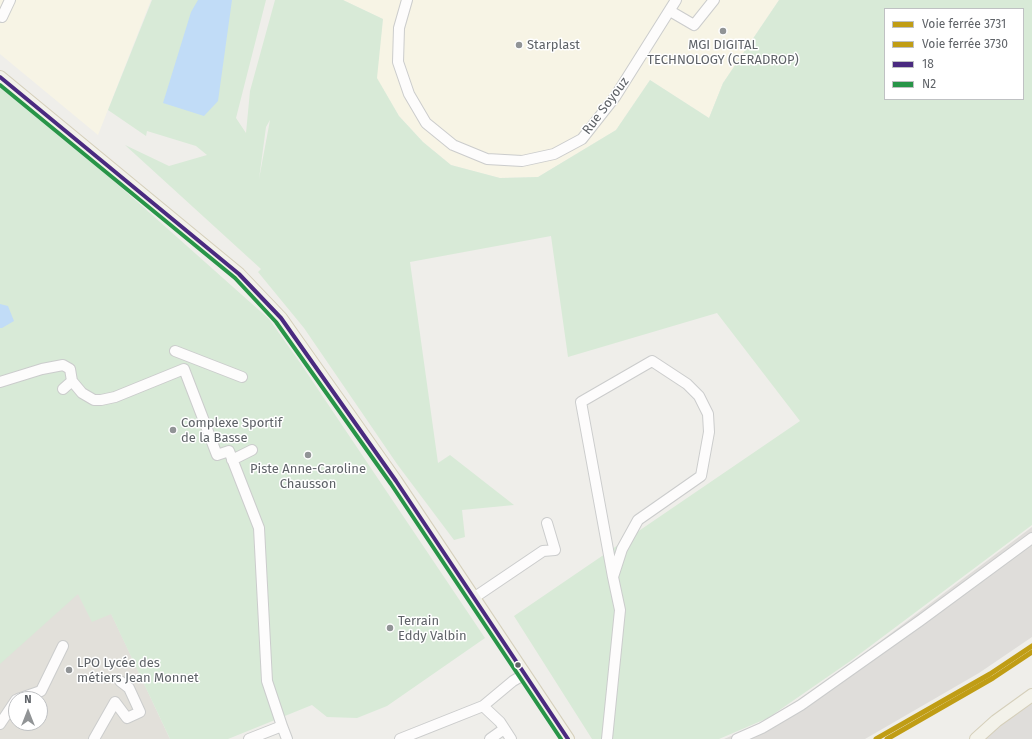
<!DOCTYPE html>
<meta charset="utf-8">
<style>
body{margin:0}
#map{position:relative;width:1032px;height:739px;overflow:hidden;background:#efeeea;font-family:"Fira Sans",sans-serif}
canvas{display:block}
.legend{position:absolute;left:884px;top:8px;width:140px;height:92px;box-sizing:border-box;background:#fff;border:1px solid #bfc1c3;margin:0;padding:5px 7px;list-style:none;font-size:12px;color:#5f6368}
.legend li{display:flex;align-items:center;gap:8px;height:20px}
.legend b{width:20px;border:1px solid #bfc1c3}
.north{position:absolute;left:8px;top:691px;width:40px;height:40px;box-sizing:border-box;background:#fff;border:1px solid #bfc1c3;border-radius:50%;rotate:0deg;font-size:11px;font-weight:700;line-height:16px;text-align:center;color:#5f6368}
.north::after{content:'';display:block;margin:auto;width:14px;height:18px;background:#919496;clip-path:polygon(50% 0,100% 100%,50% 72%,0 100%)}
</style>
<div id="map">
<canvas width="1032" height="739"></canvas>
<ul class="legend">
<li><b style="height:5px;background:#c09d15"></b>Voie ferrée 3731</li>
<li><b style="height:5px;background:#c09d15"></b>Voie ferrée 3730</li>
<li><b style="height:5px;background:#4a2a80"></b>18</li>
<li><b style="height:5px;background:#289548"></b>N2</li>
</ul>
<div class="north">N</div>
</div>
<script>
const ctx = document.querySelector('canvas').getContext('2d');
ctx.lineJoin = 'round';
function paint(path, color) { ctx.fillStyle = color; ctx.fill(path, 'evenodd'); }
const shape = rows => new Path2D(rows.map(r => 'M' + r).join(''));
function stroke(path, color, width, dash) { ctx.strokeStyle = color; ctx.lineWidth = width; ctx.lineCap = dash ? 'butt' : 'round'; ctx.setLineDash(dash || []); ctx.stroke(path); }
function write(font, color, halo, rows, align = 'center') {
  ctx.font = font + ' "Fira Sans",sans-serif'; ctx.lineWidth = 3; ctx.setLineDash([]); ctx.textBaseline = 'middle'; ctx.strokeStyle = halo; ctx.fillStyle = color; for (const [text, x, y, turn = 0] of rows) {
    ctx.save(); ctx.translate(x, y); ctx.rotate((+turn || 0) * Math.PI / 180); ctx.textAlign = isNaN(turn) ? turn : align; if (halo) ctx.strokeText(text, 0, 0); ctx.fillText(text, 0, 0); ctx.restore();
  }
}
paint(shape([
 [0,0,151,0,98,135,0,54],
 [343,0,779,0,723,83,709,118,650,80,616,130,538,177,500,178,451,165,423,142,399,116,376,77,383,19]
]), '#f7f4e5');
paint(shape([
 [1032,527,1032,637,979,673,865,739,724,739,769,720,850,664],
 [1032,701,1032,739,984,739]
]), '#dfddda');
paint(shape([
 [95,579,170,739,0,739,0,640],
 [16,699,40,699,40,723,16,723]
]), '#e2e0da');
paint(shape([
 [152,0,266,0,236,118,246,133,250,91,275,0,343,0,383,19,377,78,399,116,423,142,451,165,500,178,538,177,616,130,650,80,709,118,723,83,779,0,1032,0,1032,525,849,662,768,718,719,739,592,739,514,616,800,421,717,313,568,357,551,236,410,262,438,463,450,455,514,505,462,510,465,537,454,540,397,464,304,328,258,272,261,269,125,145,169,166,207,155,196,146,147,131,146,136,108,110],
 [885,9,1023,9,1023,99,885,99],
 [270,120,259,179,266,127],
 [0,85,69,141,269,319,301,364,485,638,387,706,357,718,327,717,312,705,228,739,170,739,111,614,92,622,78,594,0,664]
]), '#d8ead7');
paint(shape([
 [198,0,232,0,218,101,204,116,163,103,191,12],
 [0,304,8,306,14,321,2,328,0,328]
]), '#c1dcf7');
const minor = shape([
 [407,0,399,28,398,62,409,94,426,123,453,145,487,159,522,161,554,154,582,139,615,97,676,0],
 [670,11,694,25,714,0],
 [2,17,10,0],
 [175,351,242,377],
 [0,382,42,369,63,365,70,369,72,381,82,393,94,400,101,400,115,397,184,369,217,455,229,451,259,528,267,681,282,726],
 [63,389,72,381],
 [232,460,252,450],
 [475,597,543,551,555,550,547,523],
 [18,699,41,691,63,646],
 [483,706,500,722,511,739],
 [0,724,16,700],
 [94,739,115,702,127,718,140,712,129,688,120,681],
 [249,739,282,726,287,739],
 [400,739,483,706,513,681,525,674],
 [490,739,504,729],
 [607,739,620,610,613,577,581,402,652,361,687,384,699,396,708,414,709,432,701,476,638,520,622,549,613,577],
 [737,739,762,728,801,705,921,620,1032,538]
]);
const major = shape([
 [0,77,239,274,281,318,396,481,568,739],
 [976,739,996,721,1032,695]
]);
stroke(minor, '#cbcccc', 12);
stroke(major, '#d5cfba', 14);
stroke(minor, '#fdfcfc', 10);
stroke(major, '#f3f2ea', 12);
stroke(shape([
 [0,77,239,274,281,318,396,481,568,739]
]), '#4a2a80', 4);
stroke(shape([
 [0,85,235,278,276,322,391,484,561,739]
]), '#289548', 4);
stroke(shape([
 [887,739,993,678,1032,652]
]), '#c09d15', 5);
stroke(shape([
 [876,739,990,674,1032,646]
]), '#c09d15', 5);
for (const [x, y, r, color] of [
 [723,31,4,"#919496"],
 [519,45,4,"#919496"],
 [173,430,4,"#919496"],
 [308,455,4,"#919496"],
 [390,628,4,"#919496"],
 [518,665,3.5,"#5f6368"],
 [69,670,4,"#919496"]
]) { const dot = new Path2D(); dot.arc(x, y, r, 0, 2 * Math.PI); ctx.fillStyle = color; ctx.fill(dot); stroke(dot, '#fff', 1.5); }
write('13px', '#5f6368', '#fff', [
 ["Starplast",527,45],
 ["MGI DIGITAL",723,45,"center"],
 ["TECHNOLOGY (CERADROP)",723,60,"center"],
 ["Complexe Sportif",181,423],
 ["de la Basse",181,438],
 ["Piste Anne-Caroline",308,469,"center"],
 ["Chausson",308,484,"center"],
 ["Terrain",398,621],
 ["Eddy Valbin",398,636],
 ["LPO Lycée des",77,663],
 ["métiers Jean Monnet",77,678]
], 'left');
write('13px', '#5f6368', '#fff', [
 ["Rue Soyouz",606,106,-53]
]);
</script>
